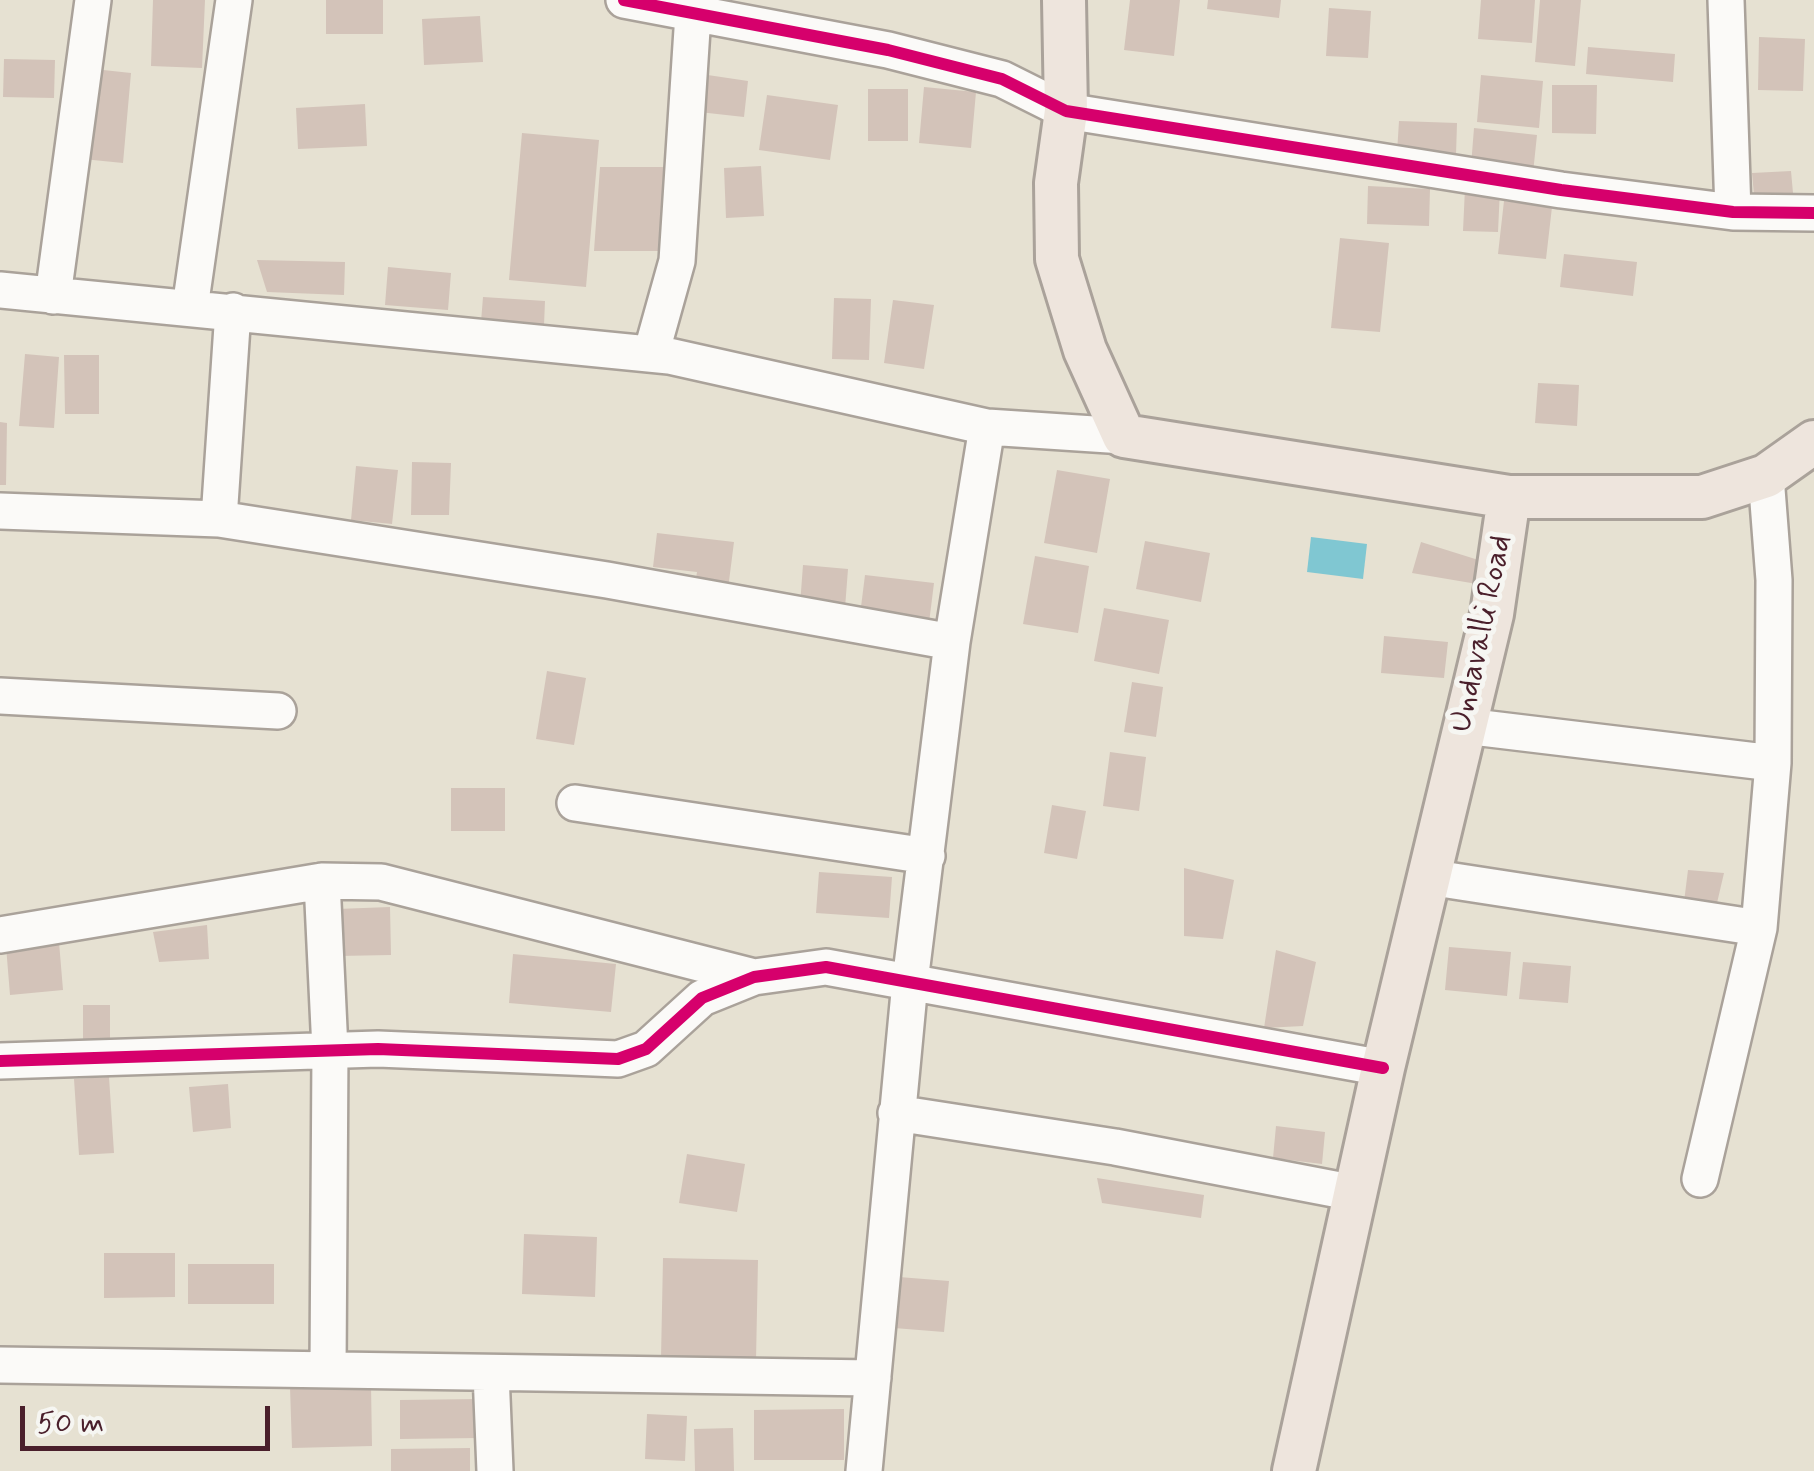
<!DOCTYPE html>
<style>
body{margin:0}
#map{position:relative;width:1814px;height:1471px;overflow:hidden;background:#e6e1d2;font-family:Mynerve,sans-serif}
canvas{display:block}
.scale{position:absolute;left:20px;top:1406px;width:250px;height:45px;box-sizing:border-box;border:5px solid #4a1f2b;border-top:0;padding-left:12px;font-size:30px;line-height:35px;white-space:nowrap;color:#4a1f2b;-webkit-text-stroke:8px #f6f6f2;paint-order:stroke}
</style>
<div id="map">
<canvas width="1814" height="1471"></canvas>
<div class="scale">50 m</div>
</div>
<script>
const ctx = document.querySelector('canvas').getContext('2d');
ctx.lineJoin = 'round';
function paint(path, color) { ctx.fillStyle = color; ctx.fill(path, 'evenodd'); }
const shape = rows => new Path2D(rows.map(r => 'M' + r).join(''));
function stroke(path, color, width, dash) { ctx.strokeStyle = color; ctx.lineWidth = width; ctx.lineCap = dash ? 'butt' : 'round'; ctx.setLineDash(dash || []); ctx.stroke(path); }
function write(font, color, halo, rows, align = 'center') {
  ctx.font = font + ' Mynerve,sans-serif'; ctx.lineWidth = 10; ctx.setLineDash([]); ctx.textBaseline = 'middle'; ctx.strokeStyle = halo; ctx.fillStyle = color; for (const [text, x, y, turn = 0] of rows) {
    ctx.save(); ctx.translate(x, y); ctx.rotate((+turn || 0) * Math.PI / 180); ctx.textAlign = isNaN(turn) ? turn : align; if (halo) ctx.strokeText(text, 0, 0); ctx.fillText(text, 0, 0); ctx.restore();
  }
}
paint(shape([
 [1311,537,1367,544,1363,579,1307,572]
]), '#80c7d2');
paint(shape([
 [153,0,205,0,202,68,151,66],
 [326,0,383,0,383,34,326,34],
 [1130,0,1180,0,1174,56,1124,50],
 [1208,0,1281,0,1279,18,1207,9],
 [1481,0,1535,0,1532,43,1478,39],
 [1540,0,1581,0,1575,66,1535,62],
 [1329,8,1371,11,1368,58,1326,56],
 [480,16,483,62,424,65,422,19],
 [1759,37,1805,39,1803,91,1758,90],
 [1588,47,1675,54,1673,82,1586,74],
 [4,59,55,60,54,98,3,97],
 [94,69,131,73,123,163,83,159],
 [701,74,748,81,744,117,699,112],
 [1481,75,1543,81,1539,128,1477,122],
 [1552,85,1597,85,1596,134,1552,133],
 [924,87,976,92,971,148,919,143],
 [868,89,908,89,908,141,868,141],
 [767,95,838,105,830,160,759,150],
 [365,104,367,146,298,149,296,108],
 [1399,121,1457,123,1456,155,1397,153],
 [1474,128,1537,135,1533,173,1471,166],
 [522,133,599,140,586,287,509,280],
 [761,166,764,216,726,218,724,168],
 [600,167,674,167,674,251,594,251],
 [1791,171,1793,193,1754,195,1752,173],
 [1368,186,1430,189,1429,226,1367,224],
 [1465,188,1500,189,1498,232,1463,231],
 [1504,201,1552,207,1546,259,1498,254],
 [1340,238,1389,243,1380,332,1331,328],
 [1564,254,1637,262,1633,296,1560,287],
 [257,260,345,262,344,295,267,292],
 [388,267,451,273,448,310,385,305],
 [483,297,545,301,544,325,481,322],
 [834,298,871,299,869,360,832,359],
 [893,300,934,305,924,369,884,363],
 [25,354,59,357,54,428,19,426],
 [64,355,99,355,99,414,65,414],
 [1538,383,1579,385,1577,426,1535,423],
 [0,422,7,423,6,485,0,485],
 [412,462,451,463,449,515,411,515],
 [356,466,398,470,392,524,351,520],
 [1057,470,1110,479,1097,553,1044,543],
 [657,533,734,542,728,589,695,585,697,572,653,567],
 [1145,541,1210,553,1201,602,1136,589],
 [1421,542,1488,563,1483,585,1412,573],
 [1035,556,1089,566,1078,633,1023,624],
 [803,565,848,569,845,608,800,605],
 [865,575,934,583,929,623,860,615],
 [1104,608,1169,620,1159,674,1094,661],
 [1384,636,1448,642,1444,678,1381,673],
 [547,671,586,678,574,745,536,739],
 [1132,682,1163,687,1156,737,1124,732],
 [1110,752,1146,757,1139,811,1103,806],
 [451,788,505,788,505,831,451,831],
 [1052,805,1086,811,1077,859,1044,853],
 [1184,868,1234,880,1223,939,1184,936],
 [1688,870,1724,873,1717,903,1684,902],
 [819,872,892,877,889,918,816,913],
 [390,907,391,955,338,956,337,909],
 [207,925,209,959,159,962,153,932],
 [59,942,63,990,10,995,6,946],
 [1449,947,1511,952,1507,996,1445,990],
 [1276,950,1316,962,1303,1026,1264,1028],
 [513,954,616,964,611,1012,509,1003],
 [1523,962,1571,966,1568,1003,1519,999],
 [83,1005,110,1005,110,1040,83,1039],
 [109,1077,114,1153,79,1155,74,1079],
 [228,1084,231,1128,193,1132,189,1087],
 [1276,1126,1325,1132,1322,1164,1273,1158],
 [687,1154,745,1164,737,1212,679,1203],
 [1097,1178,1204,1195,1201,1218,1102,1203],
 [524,1234,597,1237,595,1297,522,1294],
 [104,1253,175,1253,175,1297,104,1298],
 [663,1258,758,1260,756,1360,661,1358],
 [188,1264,274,1264,274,1304,188,1304],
 [899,1277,949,1281,944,1332,894,1328],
 [371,1385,372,1446,292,1448,290,1387],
 [478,1399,478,1438,400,1439,400,1400],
 [844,1409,844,1460,754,1460,754,1410],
 [647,1414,687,1416,685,1461,645,1459],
 [733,1428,734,1471,695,1471,694,1429],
 [470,1448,470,1471,391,1471,391,1449]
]), '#d3c3b9');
const minor = shape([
 [624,0,888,50,1002,79,1066,111,1561,190,1733,212,1814,213],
 [1726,0,1733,212],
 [0,290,669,356,987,427,1124,436],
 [53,296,93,0],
 [190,308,234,0],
 [651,354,677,261,693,14],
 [0,511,219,519,607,580,952,642],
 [219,519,233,311],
 [0,696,278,711],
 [1465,726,1773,763],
 [575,803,927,856],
 [1428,877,1759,928],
 [322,881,330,1050,328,1370],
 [0,935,322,881,381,882,754,977],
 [0,1061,378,1049,618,1059,646,1049,702,998,754,977,826,967,1383,1068],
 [896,1113,1115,1147,1355,1193],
 [1700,1179,1759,928,1773,763,1774,580,1766,476],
 [0,1365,873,1378],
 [491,1373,495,1471],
 [864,1471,910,982,952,642,987,427]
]);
const major = shape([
 [1064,0,1066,111,1056,183,1057,259,1085,350,1124,436,1509,497,1702,497,1766,476,1814,442],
 [1294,1471,1383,1068,1492,614,1509,497]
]);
stroke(minor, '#aaa29a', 40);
stroke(major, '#aaa29a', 48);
stroke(minor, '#fbfaf8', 35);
stroke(major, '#eee5dd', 42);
stroke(shape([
 [624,0,888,50,1002,79,1066,111,1561,190,1733,212,1814,213],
 [0,1061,378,1049,618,1059,646,1049,702,998,754,977,826,967,1383,1068]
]), '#d6006c', 12);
write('32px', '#4a1f2b', '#f6f6f2', [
 ["Undavalli Road",1483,634,-78]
]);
</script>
